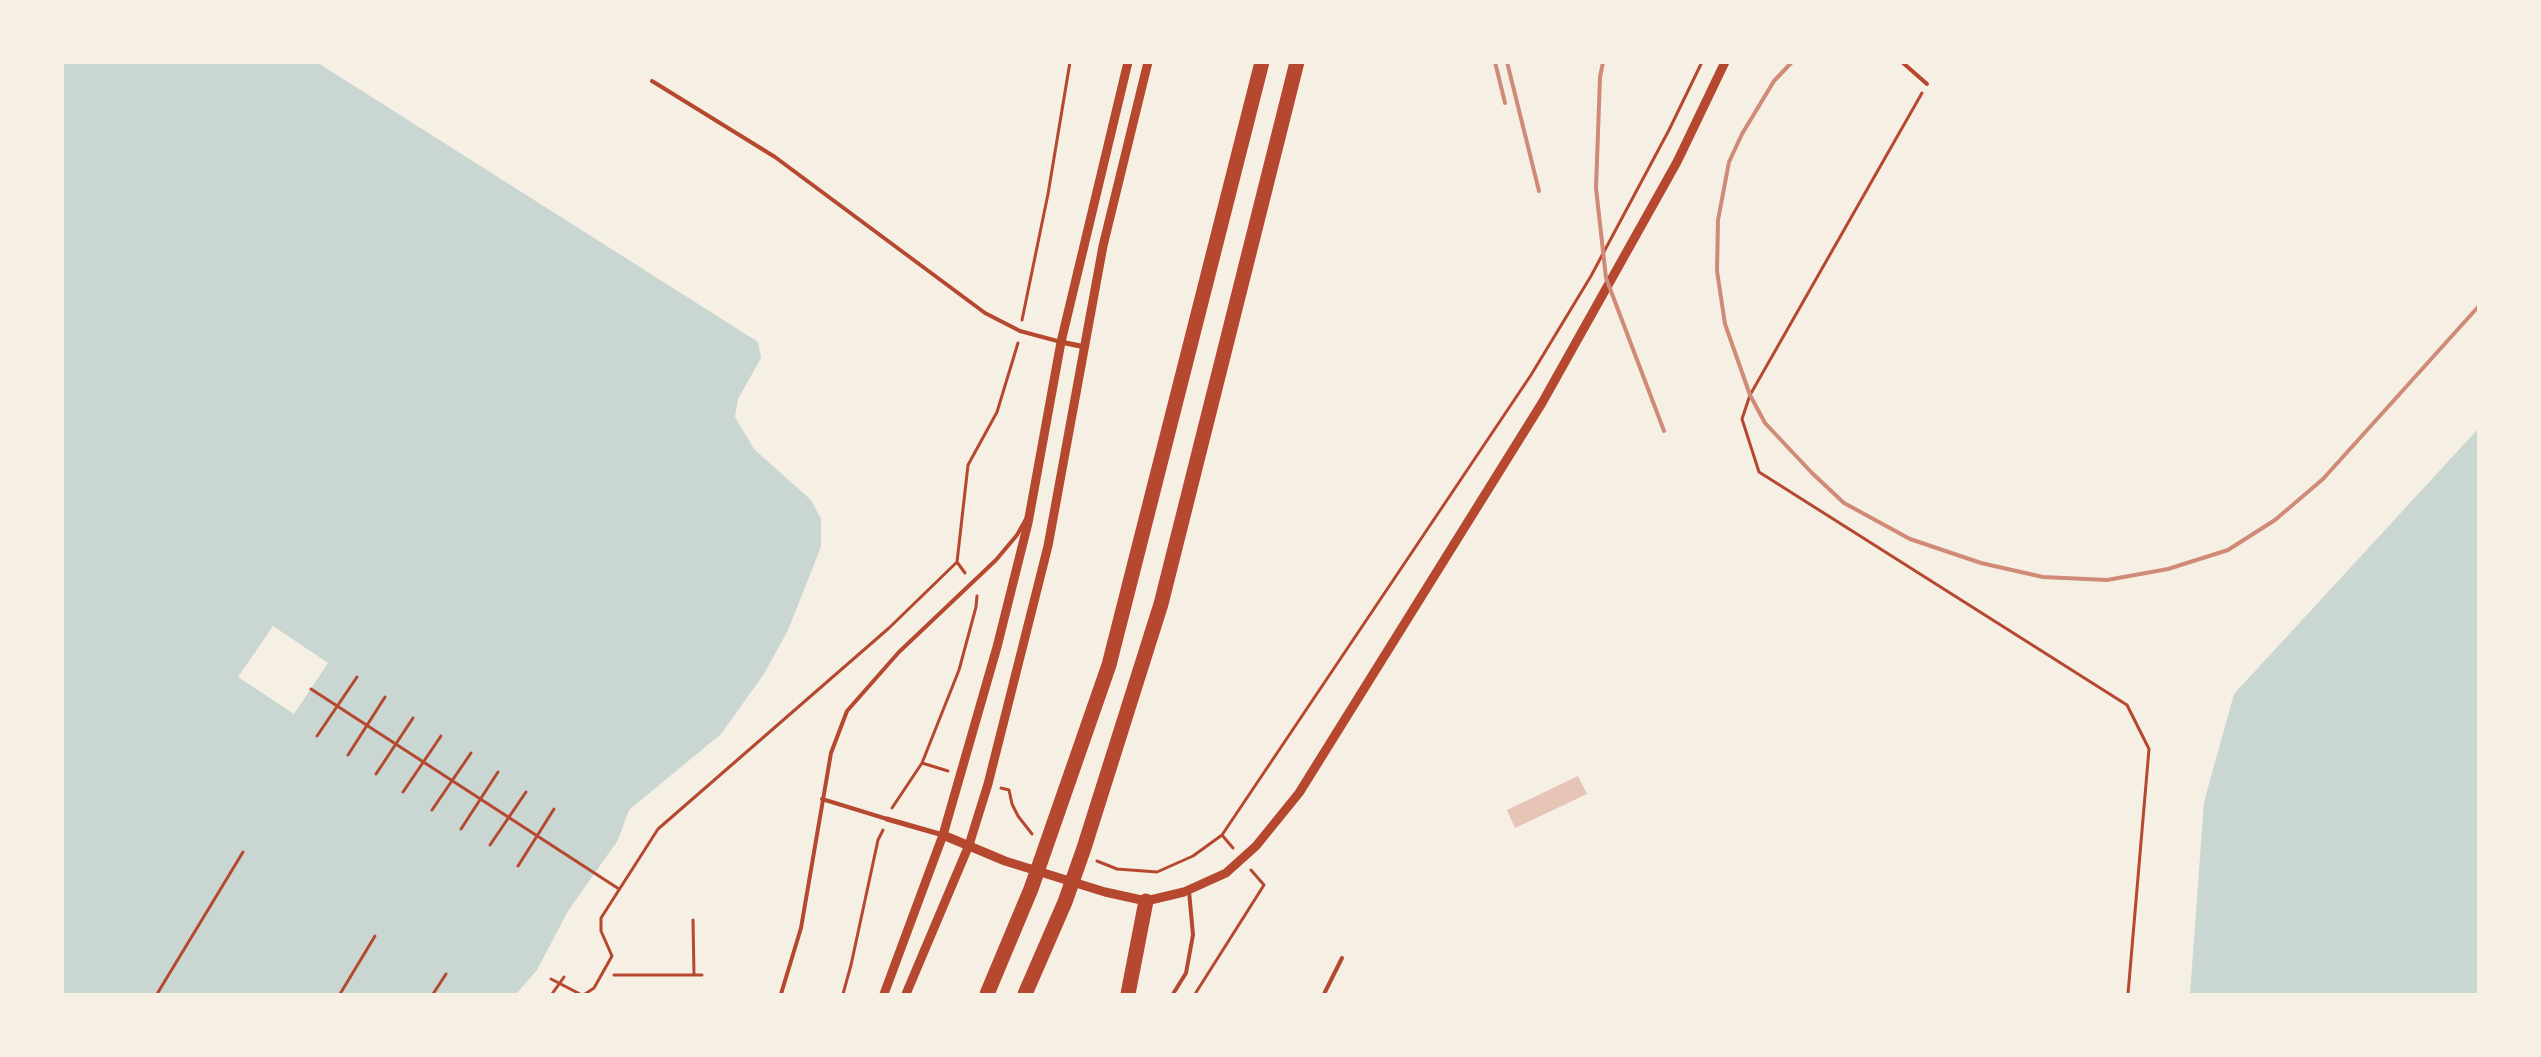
<!DOCTYPE html>
<style>
body{margin:0}
#map{position:relative;width:2541px;height:1057px;overflow:hidden;background:#f6efe4;font-family:Raleway,sans-serif}
canvas{display:block}
.frame{position:absolute;inset:0;border:64px solid #f6efe4;pointer-events:none}
</style>
<div id="map">
<canvas width="2541" height="1057"></canvas>
<div class="frame"></div>
</div>
<script>
const ctx = document.querySelector('canvas').getContext('2d');
ctx.lineJoin = 'round';
function paint(path, color) { ctx.fillStyle = color; ctx.fill(path, 'evenodd'); }
const shape = rows => new Path2D(rows.map(r => 'M' + r).join(''));
function stroke(path, color, width, dash) { ctx.strokeStyle = color; ctx.lineWidth = width; ctx.lineCap = dash ? 'butt' : 'round'; ctx.setLineDash(dash || []); ctx.stroke(path); }
paint(shape([
 [62,63,318,63,758,342,761,358,738,399,735,417,754,449,811,500,821,519,821,547,788,630,764,674,721,734,629,810,618,840,568,911,537,970,516,994,63,994],
 [2478,429,2478,994,2190,994,2204,802,2234,694]
]), '#c9d6d2');
paint(shape([
 [273,626,328,663,294,714,238,677]
]), '#f6efe4');
paint(shape([
 [1578,776,1587,794,1515,828,1507,810]
]), '#e6c5b7');
stroke(shape([
 [1922,93,1750,395,1742,419,1759,472,2127,705,2149,749,2128,994],
 [1022,320,1048,194,1070,62],
 [965,573,957,562,968,465,997,412,1018,343],
 [311,689,619,889],
 [317,736,357,677],
 [348,755,385,697],
 [922,763,948,771],
 [376,774,413,718],
 [1001,788,1009,790,1012,804,1018,816,1032,834],
 [403,792,441,736],
 [892,808,922,763,959,670,976,607,977,596],
 [432,810,471,753],
 [461,829,498,772],
 [1222,835,1233,848],
 [490,845,526,792],
 [1097,861,1117,869,1157,872,1193,856,1222,835,1531,375,1591,276,1669,130,1702,62],
 [518,866,554,809],
 [693,920,694,975],
 [614,975,702,975],
 [551,979,580,994],
 [157,994,243,852],
 [340,994,375,936],
 [433,994,446,974],
 [552,994,564,977],
 [585,994,594,988,612,956,601,931,601,918,658,829,889,628,957,562],
 [843,994,851,965,878,840,883,830],
 [1195,994,1264,885,1251,870]
]), '#b5482f', 3);
stroke(shape([
 [1902,62,1927,84],
 [652,81,775,157,985,313,1020,331,1061,342],
 [822,799,887,819],
 [781,994,801,928,831,753,847,711,899,652,996,560,1017,535,1026,519],
 [1173,994,1186,973,1193,935,1189,891],
 [1324,994,1342,958]
]), '#b5482f', 4);
stroke(shape([
 [1061,342,1085,347],
 [887,819,943,835]
]), '#b5482f', 5);
stroke(shape([
 [943,835,1005,861,1105,892,1146,901,1184,892,1226,873,1256,846,1299,793,1542,403,1677,162,1725,62],
 [884,994,943,835,997,647,1028,523,1061,342,1128,62],
 [906,994,969,845,988,784,1048,546,1103,246,1148,62]
]), '#b5482f', 9);
stroke(shape([
 [987,994,1031,889,1109,665,1262,62],
 [1025,994,1065,902,1084,848,1161,604,1297,62],
 [1128,994,1146,901]
]), '#b5482f', 15);
stroke(shape([
 [1495,62,1505,103],
 [1507,62,1539,191],
 [1603,62,1600,77,1596,188,1606,278,1664,431],
 [1792,62,1774,81,1742,134,1729,162,1718,220,1717,271,1725,324,1750,395,1765,423,1812,473,1844,503,1910,539,1981,563,2043,577,2107,580,2168,569,2228,550,2275,520,2323,479,2478,307]
]), '#cf8b77', 4);
</script>
